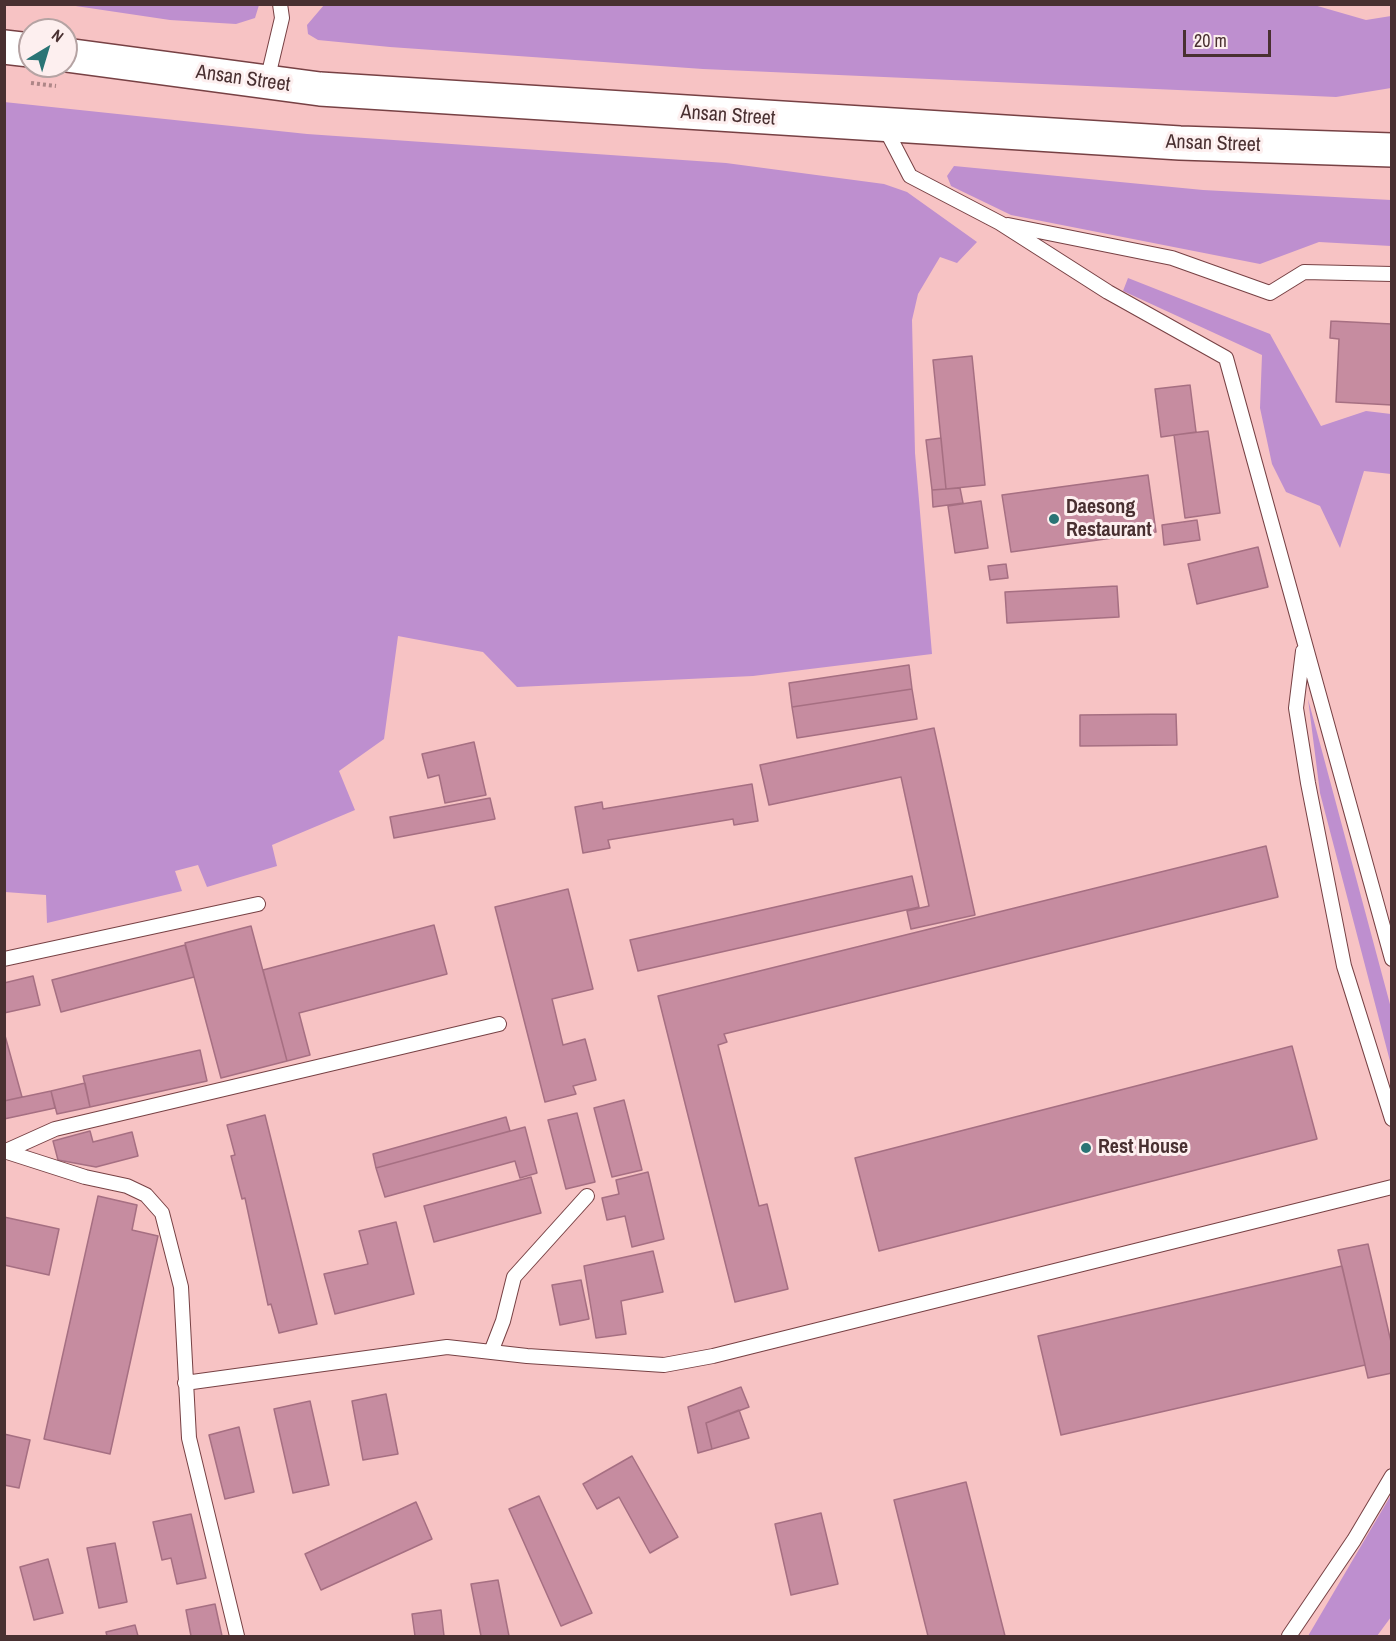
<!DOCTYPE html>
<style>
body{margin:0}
#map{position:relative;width:1396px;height:1641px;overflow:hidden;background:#f7c3c4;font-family:"Archivo Narrow",sans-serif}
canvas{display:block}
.frame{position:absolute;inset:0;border:6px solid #493031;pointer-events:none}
.north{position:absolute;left:18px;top:18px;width:60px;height:60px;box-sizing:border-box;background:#fdefef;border:2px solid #b5a3a3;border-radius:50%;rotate:38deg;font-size:16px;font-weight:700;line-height:24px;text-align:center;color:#493031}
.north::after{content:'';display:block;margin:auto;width:21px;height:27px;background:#2a7475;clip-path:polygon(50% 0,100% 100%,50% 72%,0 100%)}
.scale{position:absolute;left:1183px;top:30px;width:88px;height:27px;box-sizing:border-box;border:3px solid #493031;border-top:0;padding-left:8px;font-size:18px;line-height:21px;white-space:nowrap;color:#493031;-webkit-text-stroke:4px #fdefef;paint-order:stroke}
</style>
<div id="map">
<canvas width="1396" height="1641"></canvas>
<div class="frame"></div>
<div class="north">N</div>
<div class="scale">20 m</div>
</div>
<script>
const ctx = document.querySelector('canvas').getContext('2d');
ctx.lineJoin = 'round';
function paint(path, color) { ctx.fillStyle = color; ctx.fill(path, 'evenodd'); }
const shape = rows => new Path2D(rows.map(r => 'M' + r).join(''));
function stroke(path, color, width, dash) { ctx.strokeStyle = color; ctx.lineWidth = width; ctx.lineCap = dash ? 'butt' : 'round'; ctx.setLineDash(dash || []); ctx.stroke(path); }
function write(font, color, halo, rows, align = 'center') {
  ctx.font = font + ' "Archivo Narrow",sans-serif'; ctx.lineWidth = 6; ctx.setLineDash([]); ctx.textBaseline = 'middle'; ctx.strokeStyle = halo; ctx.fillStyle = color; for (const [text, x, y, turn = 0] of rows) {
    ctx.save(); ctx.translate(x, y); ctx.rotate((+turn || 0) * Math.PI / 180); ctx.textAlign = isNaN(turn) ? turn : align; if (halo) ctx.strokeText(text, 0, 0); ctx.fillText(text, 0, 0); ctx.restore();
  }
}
paint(shape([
 [69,5,259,5,255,18,236,24,170,20],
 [324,5,1314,5,1366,20,1391,16,1391,88,1336,97,703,69,390,47,318,40,308,34,307,25],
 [4,102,307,134,726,163,884,184,907,192,977,242,957,263,940,257,918,294,912,320,915,453,932,654,753,676,517,687,483,652,398,636,384,739,339,771,355,810,272,845,277,866,207,887,198,865,175,871,182,891,47,923,46,895,5,892],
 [954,166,1203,190,1391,200,1391,246,1319,242,1260,264,1011,215,951,186,947,176],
 [1128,278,1270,334,1321,426,1366,411,1391,414,1391,474,1364,471,1340,548,1320,506,1286,492,1272,464,1260,408,1262,355,1123,291],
 [1308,699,1391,1008,1391,1065,1320,793],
 [1391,1495,1391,1617,1377,1636,1308,1636]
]), '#be8fcf');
const building = shape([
 [1331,321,1392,324,1392,405,1336,402,1339,339,1330,338,1331,321],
 [972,356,985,485,946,489,933,360,972,356],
 [1190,385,1196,432,1161,437,1155,389,1190,385],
 [1208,431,1220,513,1185,518,1174,435,1208,431],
 [941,438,946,489,932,490,926,440,941,438],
 [1148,475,1156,532,1011,552,1002,495,1148,475],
 [960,488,963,503,933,507,932,490,960,488],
 [981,501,988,548,955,553,948,506,981,501],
 [1197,520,1200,540,1164,545,1162,525,1197,520],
 [1258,547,1268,587,1197,604,1188,564,1258,547],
 [1006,564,1008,578,990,580,988,566,1006,564],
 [1117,586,1119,617,1007,623,1005,592,1117,586],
 [909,665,912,689,792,707,789,683,909,665],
 [912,689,917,719,797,738,792,707,912,689],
 [1176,714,1177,745,1080,746,1080,715,1176,714],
 [934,728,975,915,911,929,907,911,929,906,901,777,769,805,760,765,934,728],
 [474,742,486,795,445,803,439,775,428,778,422,754,474,742],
 [752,784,758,821,734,825,733,819,608,840,610,848,583,853,575,807,602,802,603,809,752,784],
 [490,798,495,819,394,838,390,817,490,798],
 [1266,846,1278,897,724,1034,727,1042,718,1045,759,1206,767,1204,788,1289,735,1302,658,996,1266,846],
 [912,876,919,907,638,971,630,940,912,876],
 [568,889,593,989,552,999,563,1045,585,1039,596,1080,573,1086,576,1094,545,1102,495,907,568,889],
 [434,925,447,974,299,1013,310,1055,287,1061,263,970,434,925],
 [251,926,287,1061,221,1078,185,943,251,926],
 [185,945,194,977,61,1012,52,980,185,945],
 [33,976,40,1005,4,1013,4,983,33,976],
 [4,1032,22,1097,4,1101,4,1032],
 [1292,1046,1317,1139,879,1251,855,1158,1292,1046],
 [200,1050,207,1081,90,1107,83,1076,200,1050],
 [85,1083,90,1107,57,1114,51,1091,85,1083],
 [51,1091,55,1108,4,1119,4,1101,51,1091],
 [624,1100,642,1170,612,1177,594,1108,624,1100],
 [577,1113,595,1182,566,1189,548,1120,577,1113],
 [265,1115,317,1324,279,1333,271,1304,268,1305,245,1198,242,1199,231,1156,235,1155,227,1125,265,1115],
 [506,1117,510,1131,376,1168,373,1154,506,1117],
 [525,1127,537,1173,520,1178,515,1161,385,1197,376,1168,525,1127],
 [90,1131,93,1142,132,1132,138,1156,96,1167,58,1160,53,1141,90,1131],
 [648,1172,664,1239,632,1247,625,1216,607,1220,602,1198,619,1194,616,1180,648,1172],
 [531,1177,541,1213,434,1242,424,1206,531,1177],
 [98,1196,137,1205,132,1230,158,1236,110,1454,44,1439,98,1196],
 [4,1217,59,1229,49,1275,4,1265,4,1217],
 [396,1222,414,1294,335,1314,324,1274,368,1264,359,1231,396,1222],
 [1368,1244,1392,1346,1392,1373,1368,1378,1338,1250,1368,1244],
 [653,1251,663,1292,621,1301,626,1334,596,1338,584,1266,653,1251],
 [1342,1266,1365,1365,1061,1435,1038,1336,1342,1266],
 [581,1280,589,1319,560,1325,552,1285,581,1280],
 [741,1387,749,1407,706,1423,712,1449,698,1453,688,1407,741,1387],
 [386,1394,398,1454,363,1460,352,1401,386,1394],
 [310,1401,329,1485,293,1493,274,1409,310,1401],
 [739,1410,749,1438,712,1449,706,1423,739,1410],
 [239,1427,254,1492,225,1499,209,1435,239,1427],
 [4,1434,30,1440,19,1488,4,1485,4,1434],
 [632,1456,678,1537,650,1553,619,1497,597,1509,583,1484,632,1456],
 [966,1482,1005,1636,928,1636,894,1500,966,1482],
 [539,1496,592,1613,561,1626,509,1509,539,1496],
 [416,1502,432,1539,321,1590,305,1554,416,1502],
 [821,1513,838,1584,791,1595,775,1524,821,1513],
 [191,1514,206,1578,177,1584,171,1558,162,1560,153,1522,191,1514],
 [115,1543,127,1602,99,1608,87,1548,115,1543],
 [48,1559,63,1613,34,1620,20,1567,48,1559],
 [498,1580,509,1636,481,1636,471,1584,498,1580],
 [215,1604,222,1636,191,1636,186,1610,215,1604],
 [441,1610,444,1636,415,1636,412,1614,441,1610],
 [135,1625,138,1636,107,1636,106,1632,135,1625]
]);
paint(building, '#c68ca0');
stroke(building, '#a66f82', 1.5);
const service = shape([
 [267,81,282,18,280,4],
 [884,126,910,176,1000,223,1108,292,1226,358,1392,959],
 [1008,225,1172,258,1270,293,1304,272,1392,274],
 [1303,651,1296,708,1308,783,1344,966,1392,1119],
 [4,959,258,904],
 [4,1151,85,1177,127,1186,146,1195,162,1213,181,1287,189,1438,237,1636],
 [6,1151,55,1129,499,1024],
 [491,1352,503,1321,514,1277,587,1196],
 [185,1383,447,1347,527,1356,664,1365,713,1356,1392,1187],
 [1289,1636,1354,1540,1392,1476]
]);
const primary = shape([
 [4,47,30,50],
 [66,55,320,89,1180,143,1392,150]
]);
stroke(service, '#774144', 16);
stroke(primary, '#774144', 36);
stroke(shape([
 [31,83,56,86]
]), '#ae8687', 4, [3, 3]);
stroke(service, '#fff', 14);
stroke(primary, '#fff', 33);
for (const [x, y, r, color] of [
 [1054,519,6,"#2a7475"],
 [1086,1148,6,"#2a7475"]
]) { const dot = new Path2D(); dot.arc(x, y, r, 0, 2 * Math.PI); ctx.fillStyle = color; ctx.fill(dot); stroke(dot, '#fdefef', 2); }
write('20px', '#493031', '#fdefef', [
 ["Ansan Street",243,79,8],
 ["Ansan Street",728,116,4],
 ["Ansan Street",1213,144,2]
]);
write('bold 20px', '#493031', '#fdefef', [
 ["Daesong",1066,508],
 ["Restaurant",1066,531],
 ["Rest House",1098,1148]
], 'left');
</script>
